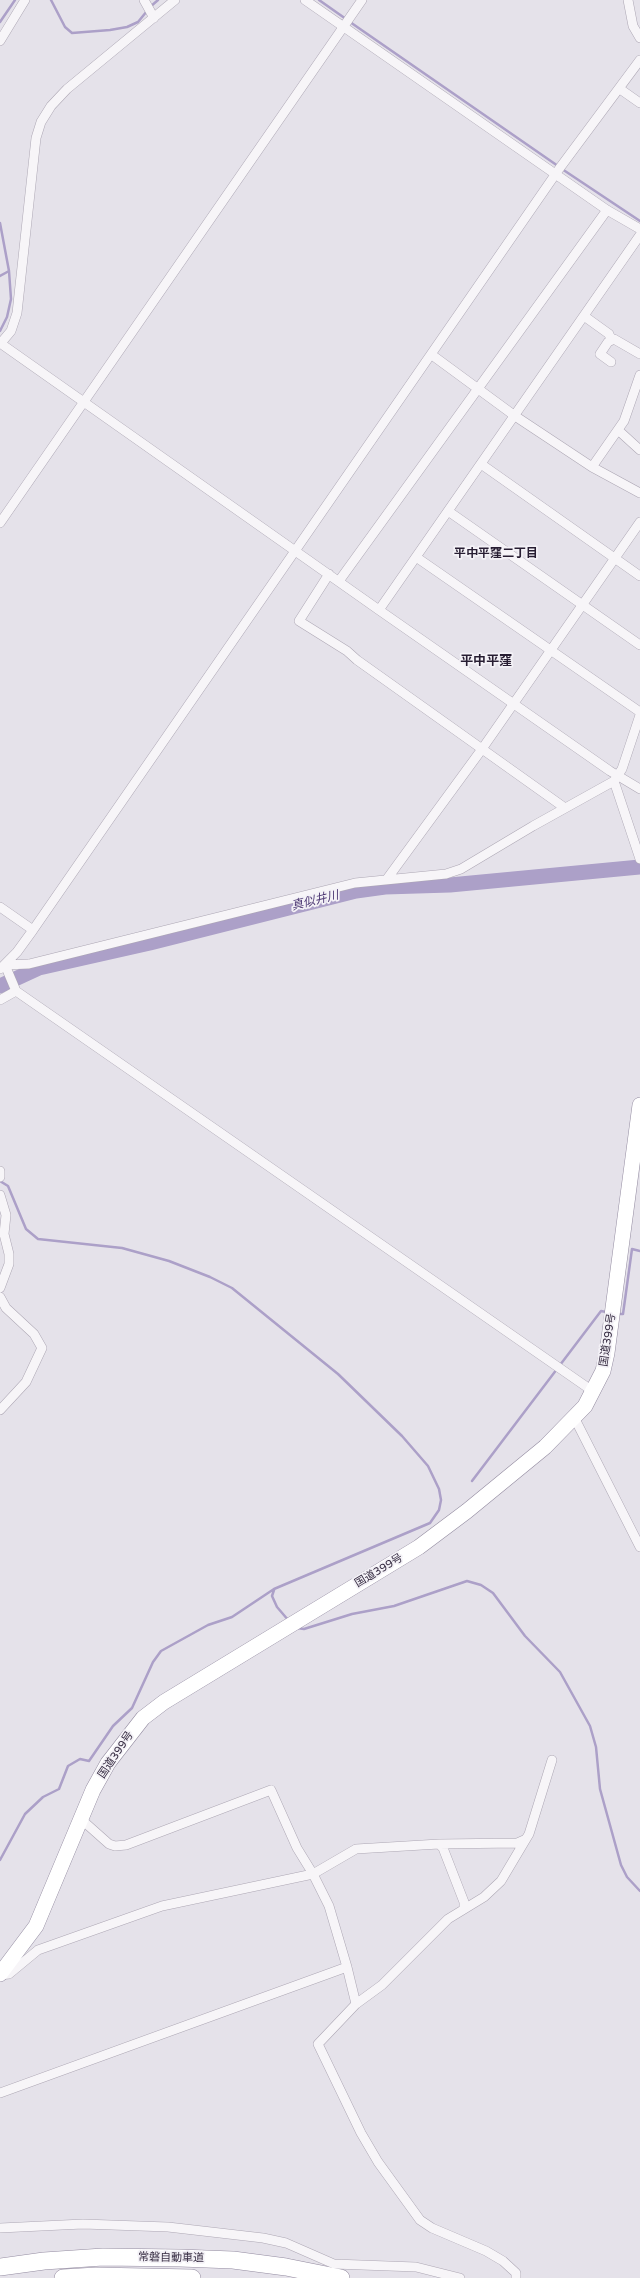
<!DOCTYPE html>
<meta charset="utf-8">
<style>
body{margin:0}
canvas{display:block;background:#e5e2ea}
</style>
<canvas width="640" height="2278"></canvas>
<script>
const ctx = document.querySelector('canvas').getContext('2d');
ctx.lineJoin = 'round';
const shape = rows => new Path2D(rows.map(r => 'M' + r).join(''));
function stroke(path, color, width, dash) { ctx.strokeStyle = color; ctx.lineWidth = width; ctx.lineCap = dash ? 'butt' : 'round'; ctx.setLineDash(dash || []); ctx.stroke(path); }
function write(font, color, halo, rows, align = 'center') {
  ctx.font = font + ' "Varela Round","Noto Sans JP",sans-serif'; ctx.lineWidth = 3.5; ctx.setLineDash([]); ctx.textBaseline = 'middle'; ctx.strokeStyle = halo; ctx.fillStyle = color; for (const [text, x, y, turn = 0] of rows) {
    ctx.save(); ctx.translate(x, y); ctx.rotate((+turn || 0) * Math.PI / 180); ctx.textAlign = isNaN(turn) ? turn : align; if (halo) ctx.strokeText(text, 0, 0); ctx.fillText(text, 0, 0); ctx.restore();
  }
}
stroke(shape([
 [51,0,65,27,72,33,110,30,127,27,138,22,147,11],
 [319,0,346,19],
 [150,7,158,0],
 [0,22,15,0],
 [350,22,558,166],
 [562,169,640,221],
 [0,223,9,271,0,276],
 [0,331,7,317,11,299,9,271],
 [0,1181,8,1186,26,1229,38,1239,122,1248,169,1261,210,1277,232,1288,338,1374,402,1436,428,1466,439,1489,441,1500,439,1510,430,1523,274,1589,232,1617,208,1625,161,1651,153,1662,132,1708,113,1726,89,1761,80,1759,68,1766,59,1789,43,1797,25,1814,0,1860],
 [620,1314,623,1314,632,1249,640,1251],
 [472,1481,601,1311,606,1312],
 [274,1590,272,1596,277,1607,289,1621],
 [297,1628,304,1629,352,1614,394,1606,467,1581,481,1585,493,1593,525,1636,560,1672,590,1726,596,1747,600,1789,621,1865,627,1877,640,1891]
]), '#aca0c8', 2.5);
stroke(shape([
 [0,986,39,968,150,943,356,891,385,887,450,885,640,867]
]), '#aca0c8', 15);
const minor = shape([
 [144,0,154,18],
 [305,0,607,210,640,229],
 [628,0,633,26,640,38],
 [0,41,25,0],
 [620,89,640,103],
 [584,316,609,334,611,340],
 [0,343,379,610,610,771,640,789],
 [0,344,11,331,17,313,36,138,41,122,51,106,67,89,175,0],
 [432,355,515,416,592,467,640,493],
 [611,362,600,354,608,342,614,339,640,354],
 [618,430,640,450],
 [481,464,640,576],
 [592,467,624,421,640,375],
 [448,511,640,645],
 [0,523,362,0],
 [416,557,640,712],
 [329,574,299,621,347,651,357,660,565,808],
 [339,581,607,210],
 [379,610,640,235],
 [614,781,640,859],
 [387,879,482,749,640,522],
 [0,907,33,930],
 [5,965,16,991,594,1392],
 [5,965,29,964,355,883,446,874,461,869,533,826,614,781,622,769,640,715],
 [0,969,17,952,33,930,559,169,640,60],
 [0,1000,16,991],
 [0,1171,0,1177],
 [0,1195,6,1215,4,1234,9,1254,9,1264,0,1288],
 [0,1297,6,1308,34,1334,42,1348,26,1382,0,1410],
 [575,1419,640,1547],
 [82,1820,109,1844,115,1846,126,1845,271,1790,297,1848,313,1874,329,1906,347,1967,356,2004,318,2044,361,2133,378,2162,420,2220,432,2228,486,2251,503,2261,516,2273,516,2278],
 [439,1844,443,1848,464,1902,464,1909],
 [0,1975,9,1974,38,1950,162,1906,313,1874,356,1849,439,1844,517,1843,526,1839],
 [356,2004,382,1985,448,1919,484,1897,501,1881,529,1834,552,1760],
 [0,2093,347,1967],
 [0,2228,83,2224,168,2227,263,2238,286,2243,334,2264,416,2267,460,2278]
]);
const trunk = shape([
 [0,1974,36,1926,93,1790,108,1763,143,1718,164,1702,419,1547,467,1511,545,1447,585,1406,603,1371,607,1353,640,1105]
]);
const motorway = shape([
 [0,2267,44,2261,103,2257,180,2258,233,2260,286,2267,341,2278],
 [63,2278,96,2276,192,2278]
]);
stroke(minor, '#ada7b4', 10);
stroke(trunk, '#938ba0', 16);
stroke(motorway, '#938ba0', 18);
stroke(minor, '#f7f5f8', 9);
stroke(trunk, '#fff', 15);
stroke(motorway, '#fff', 17);
write('11px', '#352b41', '#f4f2f7', [
 ["国道399号",608,1340,-81],
 ["国道399号",379,1571,-31],
 ["国道399号",116,1755,-56],
 ["常磐自動車道",171,2258,1]
]);
write('bold 12px', '#271d32', '#f4f2f7', [
 ["平中平窪二丁目",496,554]
]);
write('italic 12px', '#4c3773', '#f4f2f7', [
 ["真似井川",315,901,-14]
]);
write('bold 13px', '#271d32', '#f4f2f7', [
 ["平中平窪",486,662]
]);
</script>
